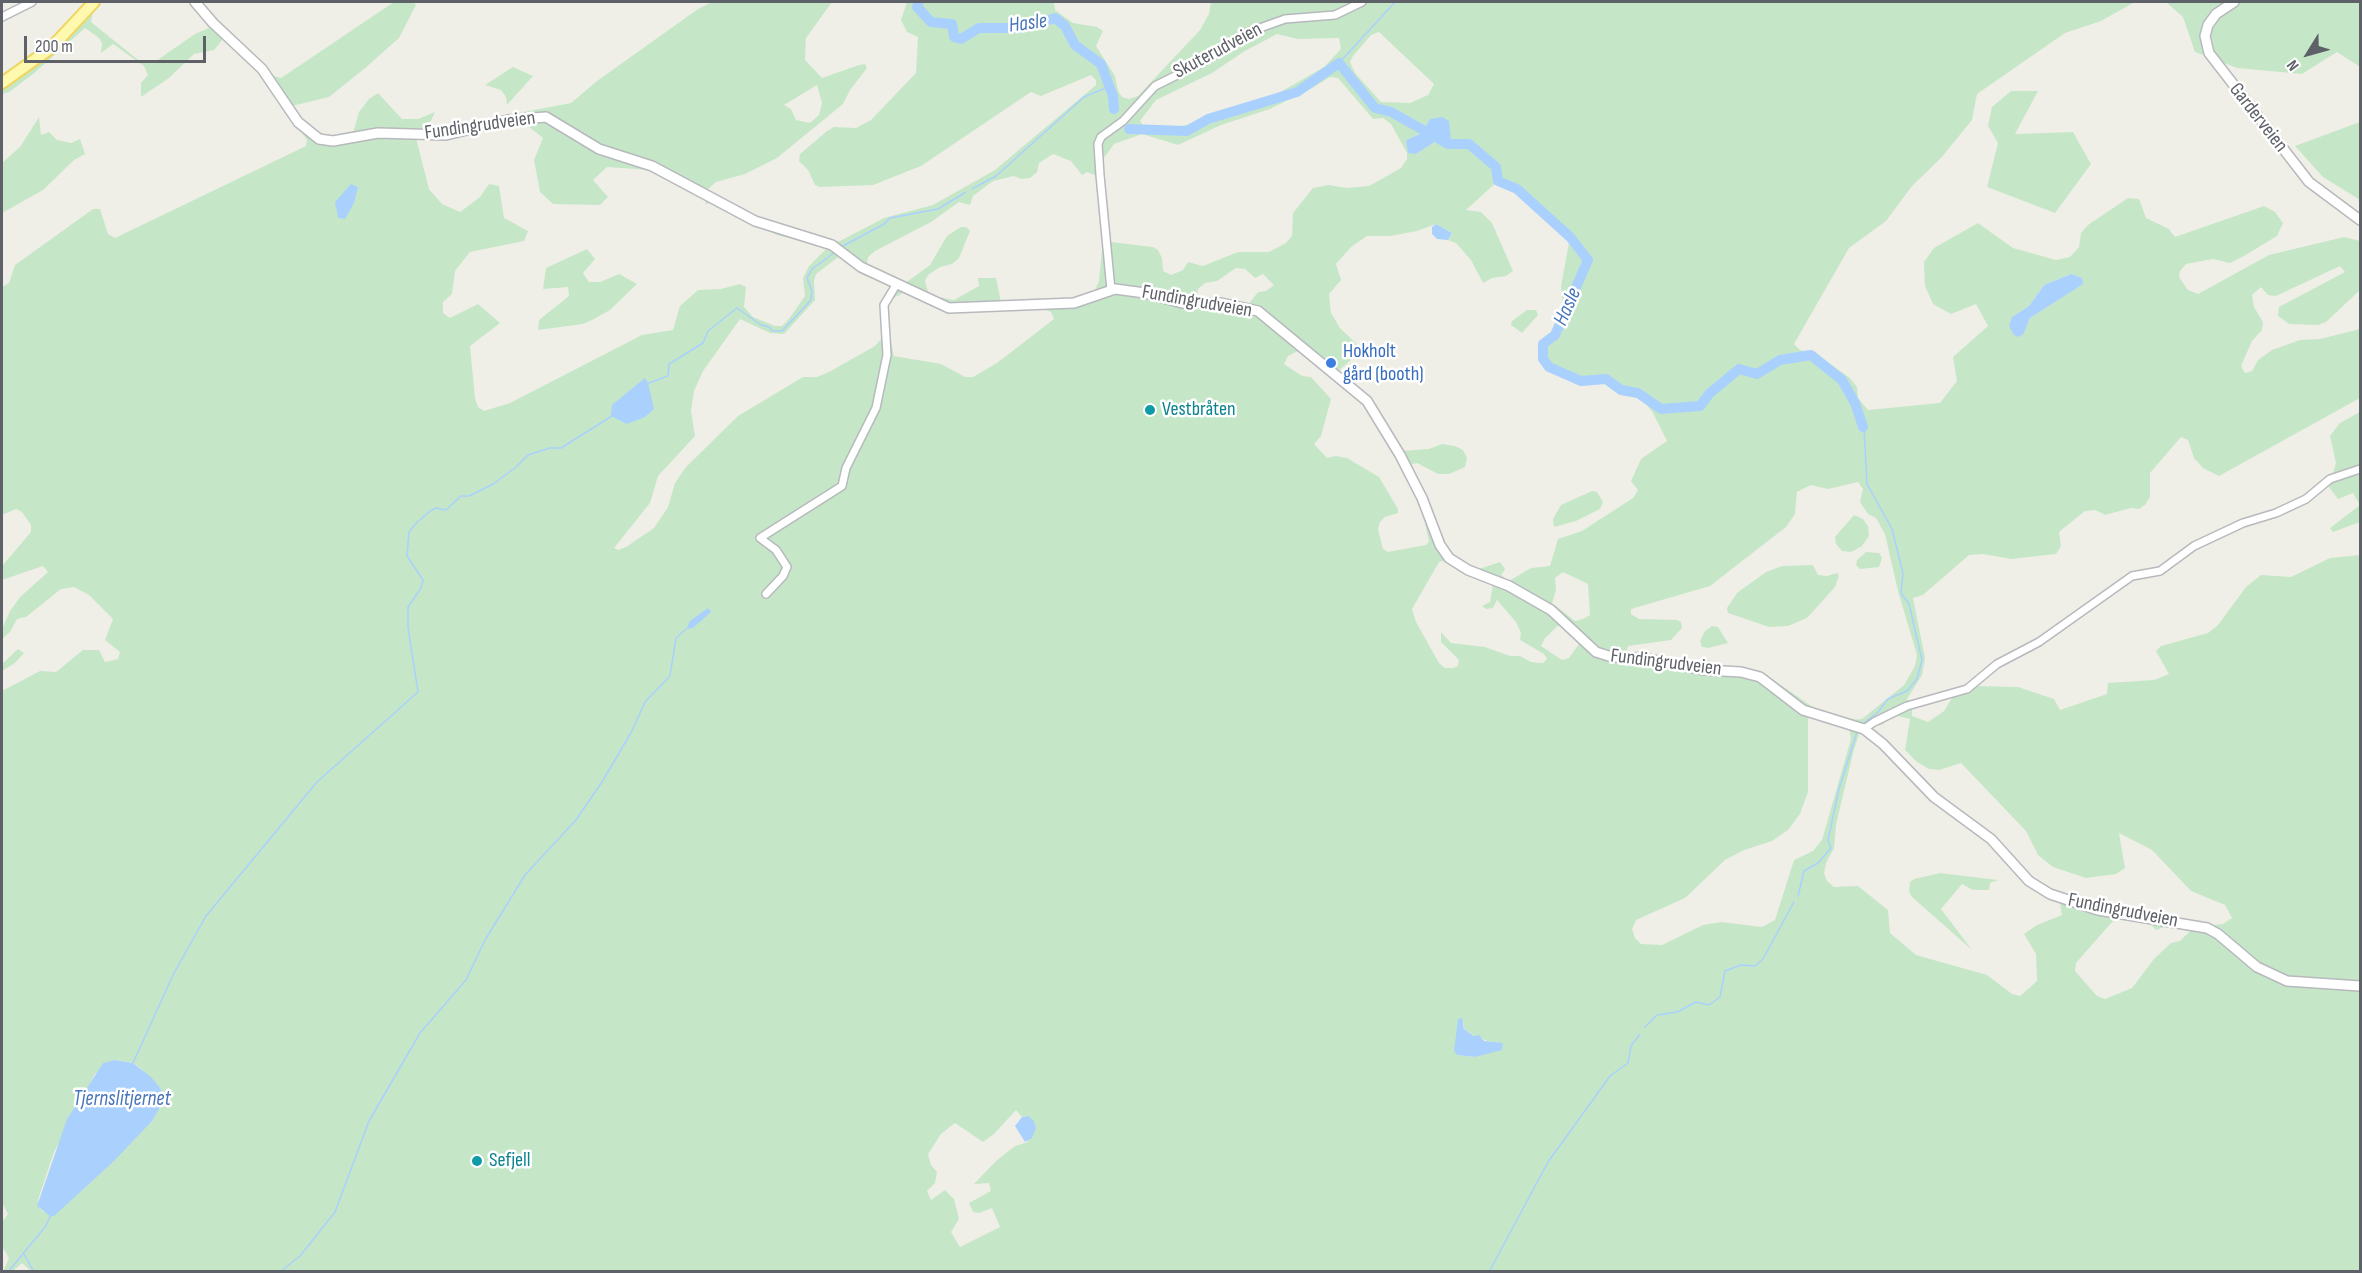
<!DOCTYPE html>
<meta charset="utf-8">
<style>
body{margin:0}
#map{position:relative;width:2362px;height:1273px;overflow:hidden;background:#f0efe7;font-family:"Sofia Sans Condensed",sans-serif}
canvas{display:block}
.frame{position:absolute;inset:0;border:3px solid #5e6167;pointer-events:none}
.north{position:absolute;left:2278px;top:24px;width:60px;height:60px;-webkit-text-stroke:4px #fff;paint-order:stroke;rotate:233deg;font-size:16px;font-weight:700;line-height:24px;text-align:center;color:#5e6167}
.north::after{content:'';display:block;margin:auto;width:21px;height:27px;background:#5e6167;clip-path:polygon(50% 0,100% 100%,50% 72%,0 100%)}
.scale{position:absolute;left:24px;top:36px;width:182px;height:27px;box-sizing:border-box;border:3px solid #5e6167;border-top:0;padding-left:8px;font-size:18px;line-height:21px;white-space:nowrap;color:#5e6167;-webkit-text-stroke:4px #fff;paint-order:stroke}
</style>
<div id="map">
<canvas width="2362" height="1273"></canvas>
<div class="frame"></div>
<div class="north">N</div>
<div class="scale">200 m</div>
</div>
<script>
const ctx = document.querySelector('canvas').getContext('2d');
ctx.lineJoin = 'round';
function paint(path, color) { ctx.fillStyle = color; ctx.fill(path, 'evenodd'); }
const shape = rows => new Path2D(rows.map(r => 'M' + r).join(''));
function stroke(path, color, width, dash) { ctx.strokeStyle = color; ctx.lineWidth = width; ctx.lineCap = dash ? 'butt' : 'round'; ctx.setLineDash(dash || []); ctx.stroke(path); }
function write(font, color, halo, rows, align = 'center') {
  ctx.font = font + ' "Sofia Sans Condensed",sans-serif'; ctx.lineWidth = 5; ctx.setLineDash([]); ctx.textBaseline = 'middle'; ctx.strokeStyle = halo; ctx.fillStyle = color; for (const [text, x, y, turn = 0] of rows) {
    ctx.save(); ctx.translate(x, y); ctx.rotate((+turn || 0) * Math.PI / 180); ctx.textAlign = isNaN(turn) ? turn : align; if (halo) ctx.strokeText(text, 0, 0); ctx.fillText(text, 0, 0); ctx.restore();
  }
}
paint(shape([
 [86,2,102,2,93,11,91,22,142,63,156,61,195,34,209,28,211,25,190,2,201,2,274,76,281,78,394,2,413,2,416,5,399,38,364,69,329,97,292,106,306,125,326,137,348,135,354,130,359,112,369,99,378,93,402,119,418,119,435,112,431,121,416,138,429,189,442,204,460,212,480,197,489,184,499,186,504,218,528,231,524,241,470,252,455,271,452,294,443,302,443,313,450,318,478,304,500,323,470,346,475,398,478,407,484,411,510,403,642,335,673,330,680,306,698,290,721,289,740,284,746,287,744,307,753,317,775,326,782,326,788,320,805,296,803,278,809,266,827,248,777,235,711,203,705,204,709,194,752,216,833,242,840,241,884,218,933,205,995,170,1096,85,1096,80,1091,75,1041,96,1031,92,921,166,873,185,820,187,815,185,808,170,799,161,800,154,827,131,834,127,856,128,871,120,916,73,918,37,907,32,901,20,907,2,1054,2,1055,10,1073,23,1097,27,1103,31,1096,46,1115,76,1118,91,1122,97,1129,99,1138,96,1200,30,1209,14,1211,2,2135,2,2101,21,2065,33,1977,94,1972,120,1941,158,1912,186,1886,221,1849,248,1794,344,1800,350,1815,353,1850,378,1857,387,1858,398,1868,410,1940,403,1957,381,1953,357,1988,326,1976,304,1951,314,1933,304,1925,286,1924,262,1934,248,1978,223,2013,248,2056,260,2070,257,2079,247,2081,233,2088,225,2128,198,2139,199,2146,218,2169,229,2175,237,2264,206,2275,212,2283,223,2277,236,2244,256,2230,263,2213,259,2186,264,2180,271,2179,277,2188,290,2198,294,2269,255,2344,237,2360,241,2360,290,2326,322,2318,325,2289,324,2278,316,2279,307,2345,272,2340,266,2276,296,2268,295,2261,287,2252,295,2254,307,2263,322,2262,330,2252,341,2241,366,2245,373,2252,371,2258,360,2272,350,2300,340,2320,339,2360,329,2360,398,2219,476,2203,468,2194,458,2188,440,2181,437,2150,473,2150,497,2145,505,2139,509,2131,508,2105,515,2095,510,2085,511,2059,532,2061,546,2056,554,2011,559,1983,554,1969,555,1923,595,1913,598,1925,658,1922,675,1907,699,1912,704,1912,716,1928,722,1944,711,1952,698,1978,686,2018,687,2054,699,2060,710,2107,694,2108,683,2154,680,2169,674,2156,651,2161,646,2208,633,2218,625,2246,587,2261,575,2291,577,2330,558,2360,555,2360,1271,32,1272,22,1263,13,1271,3,1272,9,1258,2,1246,2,1222,8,1214,2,1203,2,691,40,671,56,672,83,650,99,650,105,662,118,659,120,652,105,640,113,619,89,595,74,587,61,589,26,617,17,619,10,632,2,639,2,629,10,611,20,597,48,572,43,566,2,580,2,566,31,532,31,525,22,512,16,509,2,515,2,287,9,283,15,265,93,209,100,209,108,234,115,238,306,146,307,140,257,68,224,38,214,50,194,54,169,78,141,97,141,83,148,75,144,66,113,44,101,53,102,43,99,38,85,28,33,74,9,92,2,94,2,77,54,39],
 [1379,32,1434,84,1428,95,1410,103,1381,102,1355,73,1350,62,1353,56,1371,35],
 [1277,34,1298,39,1339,38,1341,49,1324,67,1277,94,1251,103,1180,127,1143,125,1140,121,1156,100,1212,73,1245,51],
 [1330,77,1338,78,1373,119,1383,118,1391,124,1407,153,1407,159,1401,168,1369,186,1347,188,1328,185,1313,188,1293,213,1292,236,1286,243,1269,252,1238,252,1203,266,1188,262,1183,270,1171,275,1163,271,1162,258,1158,250,1153,247,1111,242,1107,232,1103,159,1114,144,1142,134,1178,145,1221,125,1270,109,1314,87],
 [1422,133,1451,141,1438,140,1416,154,1406,140],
 [1053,154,1071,161,1082,175,1087,172,1097,176,1103,240,1099,281,1095,290,1073,300,1001,302,996,278,978,278,979,286,954,300,934,296,928,292,925,281,928,275,940,267,952,264,959,258,970,231,966,227,961,227,947,236,930,265,904,284,867,264,868,257,875,251,931,222,959,202,970,205,973,196,993,181,1014,176,1021,179,1030,178,1037,172,1039,163],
 [1498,181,1517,189,1570,237,1561,286,1563,305,1555,335,1543,344,1543,359,1549,367,1581,381,1606,380,1621,390,1638,394,1653,413,1667,441,1641,459,1631,481,1638,490,1633,498,1582,531,1558,539,1550,566,1531,568,1509,581,1501,575,1505,569,1500,562,1479,569,1468,566,1449,551,1411,468,1412,464,1417,463,1438,474,1449,474,1465,467,1467,458,1463,450,1455,446,1442,444,1429,449,1402,451,1370,399,1338,371,1363,350,1340,328,1331,313,1329,294,1341,280,1336,264,1351,247,1367,236,1390,236,1417,231,1436,224,1452,233,1448,240,1456,243,1471,260,1483,283,1492,278,1506,276,1513,271,1492,223,1481,212,1466,210],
 [841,255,863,275,888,284,890,290,881,308,883,335,881,339,875,346,829,372,817,377,803,377,738,416,686,467,675,483,668,507,654,528,626,547,618,550,614,548,650,503,658,476,695,436,691,411,694,391,703,371,740,319,770,333,784,334,815,300,814,281,816,274],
 [1236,268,1245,269,1255,278,1263,274,1274,285,1266,291,1258,292,1248,305,1196,301,1198,289,1205,283,1217,281],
 [2071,274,2082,284,2030,318,2024,333,2012,317,2029,306,2044,285],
 [905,292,940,310,960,313,1039,308,1051,312,1054,319,997,363,973,377,965,377,941,364,894,356,887,324,886,307,890,300],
 [1298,351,1353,390,1378,421,1420,501,1429,541,1426,545,1388,552,1383,549,1378,529,1380,522,1385,517,1398,513,1398,509,1379,477,1347,458,1336,456,1327,458,1314,444,1321,436,1331,399,1311,377,1302,376,1284,364,1288,356],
 [1858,482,1863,489,1860,502,1868,514,1876,518,1885,534,1898,591,1917,655,1915,666,1904,685,1862,719,1848,720,1817,710,1765,674,1756,671,1721,666,1709,660,1688,663,1626,654,1628,646,1671,640,1682,628,1681,622,1677,620,1639,619,1631,614,1631,609,1710,586,1786,527,1795,514,1797,492,1811,485,1828,489],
 [1445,560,1493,585,1490,602,1482,606,1486,609,1493,608,1497,600,1516,622,1521,633,1520,640,1544,654,1547,659,1543,663,1531,662,1520,656,1510,656,1485,647,1451,643,1441,632,1441,642,1459,660,1458,666,1453,668,1445,668,1439,663,1416,622,1412,609,1439,562],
 [1563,572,1588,584,1590,615,1583,619,1575,621,1552,603,1556,590,1555,578],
 [1562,622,1579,644,1569,658,1562,660,1541,646,1545,638],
 [1898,716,1910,719,1905,750,1917,762,1929,769,1939,770,1961,763,2026,831,2038,855,2053,867,2086,878,2116,874,2125,868,2119,833,2152,850,2191,891,2225,905,2232,918,2223,924,2213,925,2126,911,2086,904,2044,887,1929,787,1873,731,1874,726,1882,725,1891,717],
 [1812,717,1849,728,1851,739,1822,840,1813,851,1794,860,1775,920,1762,927,1721,922,1703,925,1662,945,1641,944,1635,938,1632,929,1636,920,1685,898,1725,860,1744,850,1772,841,1788,830,1800,814,1808,792,1808,719],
 [1862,733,1890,756,1929,799,1987,840,2031,885,2060,903,2062,915,2037,925,2024,934,2036,954,2037,981,2020,996,2012,994,1987,975,1916,955,1890,933,1888,910,1858,886,1834,887,1827,881,1824,873,1826,863,1834,848,1836,825,1853,753,1859,734],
 [2127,918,2148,922,2156,930,2170,925,2188,928,2190,931,2180,941,2171,943,2154,959,2132,988,2105,999,2097,996,2075,971,2076,963,2112,922],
 [1464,1022,1464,1029,1475,1036,1495,1044,1475,1057,1457,1055],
 [115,1060,133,1063,139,1067,161,1089,162,1103,152,1121,44,1212,40,1209,38,1200,54,1152,95,1074],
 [1016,1110,1022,1117,1028,1116,1028,1142,1015,1146,996,1161,974,1184,989,1183,991,1191,969,1203,973,1212,979,1213,992,1208,1000,1227,960,1247,951,1232,959,1219,954,1199,945,1190,931,1200,927,1191,935,1183,937,1172,931,1165,928,1154,941,1134,955,1123,983,1142,994,1134],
 [712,2,832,2,806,38,805,60,822,78,859,65,865,64,867,68,850,90,843,104,777,158,745,174,716,182,706,191,651,170,607,167,593,180,608,197,600,205,553,204,540,192,534,160,543,138,513,114,571,103,597,81,698,9],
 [817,85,822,103,819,115,810,123,796,120,791,109,784,105],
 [2166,2,2360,2,2360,67,2337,52,2302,74,2237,68,2195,52,2183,17],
 [513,67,533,76,507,105,506,97,501,90,485,85],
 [2011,91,2038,91,2015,134,2073,132,2091,164,2055,213,1987,187,1998,143,1988,126,1992,107],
 [39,117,41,135,49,132,57,140,71,143,80,139,85,154,74,160,43,190,2,213,2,163,20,147],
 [2360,122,2360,200,2323,177,2295,146],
 [587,249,595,259,583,273,589,282,600,282,619,274,637,284,610,310,592,320,583,324,538,330,539,320,569,296,568,287,543,289,546,268],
 [1527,310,1536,310,1538,315,1522,333,1511,325,1512,321],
 [2360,412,2360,522,2333,532,2330,528,2360,505,2353,493,2338,499,2329,487,2336,463,2330,436,2340,423],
 [1592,491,1597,492,1603,502,1600,509,1576,521,1554,527,1553,519,1561,505],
 [1854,515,1863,519,1868,526,1869,536,1862,546,1851,552,1842,551,1836,544,1835,537],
 [1866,552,1879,553,1882,558,1879,567,1860,569,1856,565,1857,560],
 [1813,565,1818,575,1827,576,1837,573,1839,576,1835,587,1807,618,1788,626,1769,627,1728,613,1727,608,1737,593,1766,572,1782,566],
 [1712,626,1718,627,1728,643,1708,648,1702,647,1700,641,1705,631],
 [18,649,24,653,15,663,2,671,2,664],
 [1940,873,1998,880,1990,883,1989,890,1973,890,1962,884,1941,909,1972,950,1912,897,1909,891,1910,882,1914,879]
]), '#c5e7c8');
paint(shape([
 [1442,117,1449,121,1451,141,1438,140,1416,154,1408,153,1406,140,1422,133,1430,119],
 [351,184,358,187,354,203,345,219,338,218,335,202],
 [1436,224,1452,233,1448,240,1437,239,1432,234,1432,227],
 [2071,274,2082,278,2083,284,2030,318,2024,333,2019,337,2014,335,2009,326,2012,317,2029,306,2044,285],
 [645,378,648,383,654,409,645,417,627,424,611,416,612,405],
 [708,608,711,612,693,628,686,629,690,621],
 [1462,1018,1464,1029,1474,1036,1479,1035,1484,1041,1503,1043,1502,1050,1475,1057,1457,1055,1454,1051,1458,1019],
 [115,1060,133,1063,151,1077,161,1089,162,1104,152,1121,114,1161,54,1216,50,1216,37,1206,67,1119,103,1063],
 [1028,1116,1034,1121,1036,1128,1032,1138,1025,1142,1015,1126,1022,1117]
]), '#aad1fe');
stroke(shape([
 [1339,63,1395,2],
 [972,189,996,176,1084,97,1110,86],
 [843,246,884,224,890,218,938,209,966,192],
 [649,383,668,376,669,364,703,343,708,331,737,308,761,325,769,327,773,331,782,331,811,300,812,291,807,278,812,269,834,253],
 [1864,429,1867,484,1892,529,1903,573,1901,593,1909,604,1922,660,1917,679,1907,691,1888,699,1878,712,1864,723],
 [420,520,430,511,436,508,446,510,461,496,469,496,493,484,515,468,528,455,550,448,561,448,612,416],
 [1798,896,1804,871,1818,863,1831,848,1828,840,1839,789,1857,732],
 [1645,1027,1657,1015,1677,1012,1696,1002,1709,1005,1720,997,1725,971,1741,965,1755,966,1763,959,1794,902],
 [133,1063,173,975,206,916,317,782,418,692,408,628,408,607,421,588,423,580,407,556,409,532,418,521],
 [24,1254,34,1272],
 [8,1272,45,1227,51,1215],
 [280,1272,300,1256,335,1212,369,1121,420,1033,466,980,485,940,525,875,576,820,602,782,632,731,645,702,670,676,676,638,686,629],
 [1489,1272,1548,1162,1610,1076,1628,1063,1631,1046,1640,1034]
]), '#aad1fe', 1.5);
stroke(shape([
 [919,2,917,7,931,22,952,24,954,37,961,39,979,28,1022,28,1055,18,1065,26,1075,45,1101,64,1113,96,1114,109],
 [1129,129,1187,131,1208,119,1297,92,1339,63,1375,108,1391,112,1448,144,1469,144,1496,167,1498,181,1517,189,1570,237,1588,260,1555,335,1543,344,1543,359,1549,367,1581,381,1606,379,1621,390,1638,393,1661,409,1700,406,1709,394,1739,369,1757,374,1780,360,1811,355,1842,380,1855,403,1863,427]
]), '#aad1fe', 10);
const minor = shape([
 [2,17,32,2],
 [1111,290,1100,175,1098,144,1101,137,1123,121,1155,86,1199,64,1246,33,1285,19,1335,15,1362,2],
 [766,594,783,576,787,567,776,550,760,538,842,486,846,468,876,408,887,355,884,305,896,285],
 [1864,729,1874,722,1907,706,1967,689,1997,664,2039,642,2132,576,2160,571,2194,546,2243,523,2276,513,2306,499,2330,479,2360,469]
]);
const tertiary = shape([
 [195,2,213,23,262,69,298,122,319,139,333,141,378,133,446,135,508,120,546,117,599,149,652,166,755,221,832,245,861,267,949,308,1074,303,1115,289,1145,293,1182,303,1221,303,1258,311,1367,401,1400,455,1422,498,1440,545,1449,558,1468,570,1509,586,1551,610,1596,652,1612,657,1642,658,1705,670,1741,672,1760,677,1803,710,1864,729,1883,744,1934,797,1991,839,2029,881,2050,894,2098,910,2207,928,2218,934,2257,967,2287,981,2360,986],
 [2234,2,2216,14,2208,25,2205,36,2209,53,2309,182,2360,220]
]);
const primary = shape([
 [2,83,51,48,94,2]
]);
stroke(minor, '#b7b9bd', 10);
stroke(tertiary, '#b7b9bd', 12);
stroke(primary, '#efd661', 14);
stroke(minor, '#fff', 7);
stroke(tertiary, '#fff', 9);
stroke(primary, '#fef9af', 10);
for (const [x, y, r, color] of [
 [1331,363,6,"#3f7fe0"],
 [1150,410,6,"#0f9aa8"],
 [477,1161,6,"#0f9aa8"]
]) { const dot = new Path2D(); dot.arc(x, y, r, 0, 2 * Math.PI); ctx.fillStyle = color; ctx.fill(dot); stroke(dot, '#fff', 2); }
write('20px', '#5e6167', '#fff', [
 ["Skuterudveien",1218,51,-28],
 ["Garderveien",2258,118,52],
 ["Fundingrudveien",480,126,-8],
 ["Fundingrudveien",1197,302,10],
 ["Fundingrudveien",1666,663,7],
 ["Fundingrudveien",2123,911,11]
]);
write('20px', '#366cbe', '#fff', [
 ["Hokholt",1343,352],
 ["gård (booth)",1343,375]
], 'left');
write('20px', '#0d838f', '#fff', [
 ["Vestbråten",1162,410],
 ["Sefjell",489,1161]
], 'left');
write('italic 21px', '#4874ba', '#fff', [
 ["Hasle",1028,24,-8],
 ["Hasle",1568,307,-66],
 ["Tjernslitjernet",122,1100]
]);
</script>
